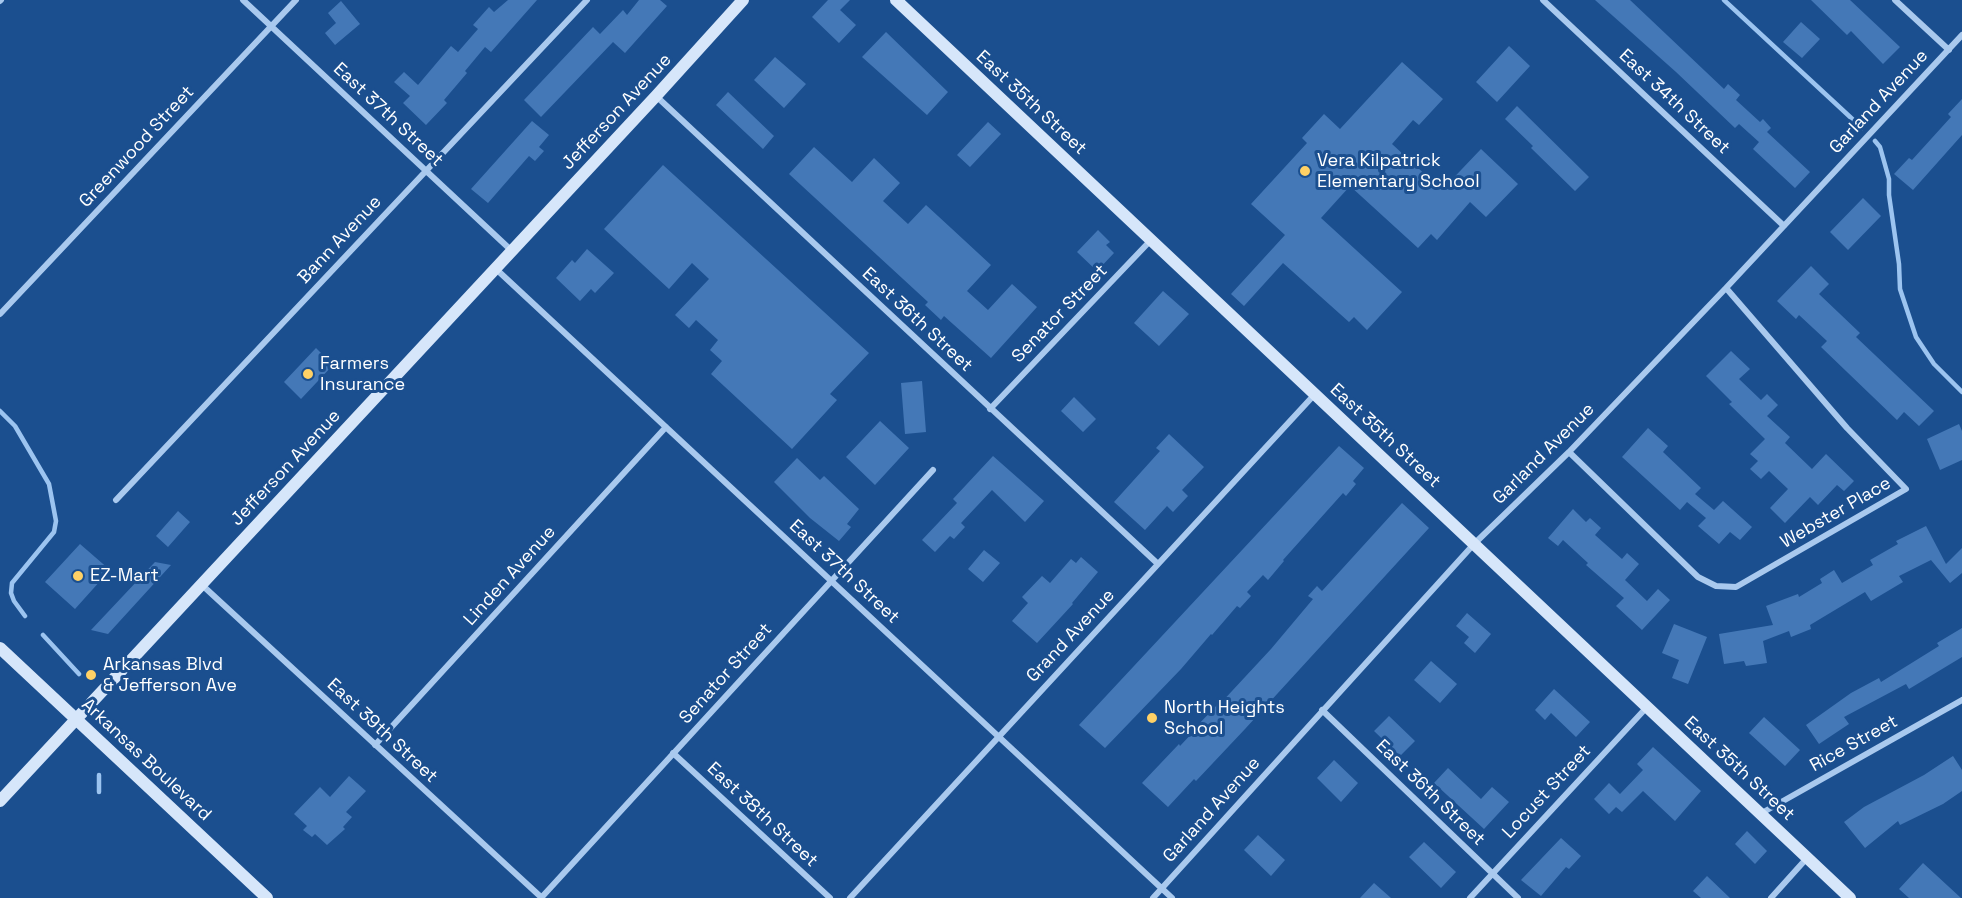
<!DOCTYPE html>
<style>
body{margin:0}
canvas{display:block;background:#1b4f8f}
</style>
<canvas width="1962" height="898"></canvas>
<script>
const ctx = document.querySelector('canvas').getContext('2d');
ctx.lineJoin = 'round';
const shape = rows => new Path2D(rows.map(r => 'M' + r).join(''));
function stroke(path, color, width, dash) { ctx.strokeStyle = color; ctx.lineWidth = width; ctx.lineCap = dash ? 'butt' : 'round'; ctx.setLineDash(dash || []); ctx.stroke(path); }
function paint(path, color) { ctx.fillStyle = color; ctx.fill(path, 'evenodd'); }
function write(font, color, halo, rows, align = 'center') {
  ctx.font = font + ' "Space Grotesk",sans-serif'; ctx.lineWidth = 6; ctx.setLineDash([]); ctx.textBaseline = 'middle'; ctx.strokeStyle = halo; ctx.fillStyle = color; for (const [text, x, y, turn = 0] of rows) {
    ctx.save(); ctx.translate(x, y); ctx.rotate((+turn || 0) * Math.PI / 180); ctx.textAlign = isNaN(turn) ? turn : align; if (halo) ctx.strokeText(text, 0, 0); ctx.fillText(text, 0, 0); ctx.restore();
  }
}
stroke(shape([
 [1724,0,1862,128],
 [1875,141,1880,147,1889,179,1889,195,1899,264,1900,289,1916,337,1934,364,1962,392],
 [0,411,15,426,49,484,56,521,54,532,12,583,11,593,14,601,25,616],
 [43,635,79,674],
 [99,792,99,775]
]), '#9cc4f0', 4.5);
paint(shape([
 [508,0,537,0,491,52,485,47,465,71,467,73,444,100,447,103,426,125,403,103,410,96,394,82,404,72,418,85,451,46,458,52,478,29,473,25,489,7,494,12],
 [639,0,660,0,667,6,625,53,613,42,541,117,524,100,593,27,600,34,623,10,627,15],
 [828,0,850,0,840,10,856,25,839,43,812,17],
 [1595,0,1630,0,1724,89,1728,84,1740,95,1736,100,1760,122,1763,119,1771,128,1767,132,1810,172,1795,188,1753,149,1759,142,1739,124,1735,128,1676,72],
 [1811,0,1850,0,1900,47,1883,64,1851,31,1847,35],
 [341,1,360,24,335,45,325,33,336,23,328,13],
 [1801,22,1820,39,1802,58,1783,42],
 [886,32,948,92,927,115,862,57],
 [1509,46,1530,66,1497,102,1476,82],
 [775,57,806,84,784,108,754,80],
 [1402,62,1443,99,1419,125,1413,120,1392,144,1442,190,1481,149,1518,184,1486,217,1470,202,1437,240,1431,234,1418,248,1350,186,1321,218,1402,292,1367,330,1354,317,1349,322,1283,263,1244,306,1231,294,1285,235,1251,204,1307,143,1302,138,1324,114,1340,129],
 [728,92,774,136,763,149,716,105],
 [1962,99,1962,135,1913,190,1894,174,1909,158,1912,160,1951,117,1948,114],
 [1517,106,1589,177,1575,191,1531,148,1533,146,1505,119],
 [532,121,549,135,539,147,544,151,535,161,529,156,488,203,471,189],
 [988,122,1001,134,970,167,957,155],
 [814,147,852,182,874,158,900,183,883,201,908,224,926,205,951,228,991,265,967,291,988,310,1012,284,1037,307,991,358,944,316,941,320,925,305,928,302,789,174],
 [663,165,869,353,830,394,837,400,792,449,711,374,722,361,710,350,718,340,696,320,689,328,675,315,709,279,692,263,669,289,604,229],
 [1863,198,1881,216,1848,250,1830,232],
 [1098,230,1110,242,1106,245,1114,253,1097,271,1077,252],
 [587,249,614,273,595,293,591,289,580,301,556,278,572,260,575,263],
 [1811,266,1829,284,1819,294,1860,333,1856,337,1934,411,1919,426,1904,412,1897,420,1821,347,1827,341,1799,315,1796,319,1777,301],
 [1163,291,1189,314,1159,346,1134,323],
 [316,348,333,365,301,399,284,382],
 [1731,351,1750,369,1739,379,1761,400,1767,394,1778,405,1767,416,1790,437,1785,443,1812,469,1826,454,1854,481,1844,491,1837,485,1818,505,1810,497,1785,523,1770,508,1788,489,1769,471,1761,479,1750,469,1758,461,1750,454,1765,439,1729,404,1732,402,1706,376],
 [922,381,926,432,905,434,901,383],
 [1074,397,1096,419,1083,432,1061,411],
 [880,421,909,448,875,485,846,457],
 [1959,424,1962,431,1962,460,1940,470,1927,439],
 [1648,428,1668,446,1663,452,1701,488,1695,494,1714,510,1723,501,1752,527,1740,540,1730,532,1719,544,1698,526,1706,518,1687,502,1680,510,1622,457],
 [1169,434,1204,467,1182,490,1188,496,1173,512,1167,506,1145,530,1114,502,1160,451,1156,448],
 [1339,446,1364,468,1353,481,1356,484,1346,496,1343,493,1283,560,1284,561,1268,580,1263,575,1247,592,1251,596,1240,608,1237,606,1212,635,1211,634,1181,669,1105,748,1079,725],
 [993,456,1044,501,1025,522,992,490,961,523,965,527,954,539,950,536,935,552,922,540,957,503,953,499],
 [797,458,820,480,824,476,859,509,847,524,851,527,839,541,810,518,774,482],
 [1402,503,1429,528,1245,729,1196,781,1194,779,1168,807,1142,783,1179,744,1180,746,1196,729,1195,728,1218,704,1219,705,1271,649,1313,599,1308,596,1317,586,1322,591],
 [1573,509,1586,522,1590,518,1601,528,1595,535,1622,559,1627,553,1639,564,1625,580,1647,601,1658,589,1670,600,1642,630,1616,606,1624,598,1586,565,1588,563,1563,540,1558,546,1548,538],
 [178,511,190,522,168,547,156,536],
 [1926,526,1946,564,1962,548,1962,573,1950,583,1931,560,1899,576,1903,582,1871,601,1865,592,1810,625,1811,629,1791,637,1789,631,1763,641,1767,663,1746,666,1744,661,1724,664,1719,634,1773,625,1766,606,1798,594,1799,597,1822,583,1820,579,1834,570,1842,583,1873,565,1870,560,1898,544,1896,541],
 [80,544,110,570,75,609,45,582],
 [984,550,1000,563,983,582,968,569],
 [1081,557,1098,572,1072,603,1073,604,1037,643,1012,621,1028,603,1022,597,1042,576,1050,583,1071,559,1076,563],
 [155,562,171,565,108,634,91,630],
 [1467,613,1491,634,1475,653,1464,643,1469,637,1456,626],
 [1674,624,1707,637,1688,684,1672,678,1679,660,1662,653],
 [1962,628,1962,657,1909,689,1906,684,1844,717,1849,724,1819,744,1806,725,1851,693,1879,678,1881,682,1939,646,1937,643],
 [1431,661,1457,684,1440,703,1414,680],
 [1554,689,1590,722,1576,737,1551,713,1545,720,1535,710],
 [1389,716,1415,741,1400,756,1374,731],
 [1764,717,1800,750,1785,766,1749,733],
 [1653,747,1701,791,1675,821,1643,791,1622,812,1616,807,1609,814,1594,799,1609,783,1620,794,1643,770,1637,764],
 [1953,756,1962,770,1962,791,1943,804,1900,825,1898,821,1865,848,1844,822,1864,807,1924,775],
 [1334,760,1358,783,1341,802,1317,778],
 [1448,768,1481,799,1492,787,1509,802,1484,829,1434,783],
 [349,776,366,791,346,812,352,817,343,827,345,829,327,845,315,834,312,837,303,830,307,826,294,814,320,787,330,797],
 [1747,831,1767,851,1755,864,1735,844],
 [1258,835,1285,860,1271,876,1244,850],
 [1561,838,1581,856,1569,869,1566,867,1541,896,1521,880],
 [1424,842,1456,872,1441,888,1409,857],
 [1923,863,1961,898,1909,898,1899,889],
 [1707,876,1730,898,1701,898,1693,891],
 [1374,883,1391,898,1360,898]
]), '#4478b7');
stroke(shape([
 [243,0,512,251],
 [1543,0,1784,226],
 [1895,0,1949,50],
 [0,1,1,0],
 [656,96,1158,564],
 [496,269,1172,898],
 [0,314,296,0],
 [990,409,1151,240],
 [1569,452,1698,577,1716,586,1736,587,1906,489,1847,428,1726,288],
 [116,500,587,0],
 [202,585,542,898],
 [1322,710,1518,898],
 [375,745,666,427],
 [673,753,830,898],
 [1760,814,1962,700],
 [541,898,933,470],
 [850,898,1315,394],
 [1153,898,1474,544,1569,452,1726,288,1962,35],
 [1470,898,1647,707],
 [1771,898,1807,858]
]), '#a9c9ee', 6);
stroke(shape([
 [896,0,1850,898],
 [0,648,267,898],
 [0,801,656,96,743,0]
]), '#d6e6fa', 12);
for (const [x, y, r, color] of [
 [1305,171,6,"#ffd166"],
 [308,374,6,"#ffd166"],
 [78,576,6,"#ffd166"],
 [91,675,6,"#ffd166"],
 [1152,718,6,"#ffd166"]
]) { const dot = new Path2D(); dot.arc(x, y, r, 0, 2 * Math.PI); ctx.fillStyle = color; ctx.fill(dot); stroke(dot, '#1b4f8f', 2); }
write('18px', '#fff', '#1b4f8f', [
 ["East 34th Street",1674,102,43],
 ["Garland Avenue",1879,102,-47],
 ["East 35th Street",1031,103,43],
 ["Jefferson Avenue",617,112,-47],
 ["East 37th Street",388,115,43],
 ["Greenwood Street",137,147,-47],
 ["Bann Avenue",340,240,-47],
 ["Senator Street",1060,314,-46],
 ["East 36th Street",917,320,43],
 ["East 35th Street",1385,436,43],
 ["Garland Avenue",1544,454,-45],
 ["Jefferson Avenue",286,468,-47],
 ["Webster Place",1836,513,-30],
 ["East 37th Street",844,572,43],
 ["Linden Avenue",510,576,-48],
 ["Grand Avenue",1071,636,-47],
 ["Senator Street",726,674,-48],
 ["East 39th Street",382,731,43],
 ["Rice Street",1854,744,-29],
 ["Arkansas Boulevard",146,760,43],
 ["East 35th Street",1739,769,43],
 ["Locust Street",1547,792,-47],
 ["East 36th Street",1430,793,44],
 ["Garland Avenue",1212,810,-48],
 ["East 38th Street",762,815,43]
]);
write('18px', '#fff', '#1b4f8f', [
 ["Vera Kilpatrick",1317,161],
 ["Elementary School",1317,182],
 ["Farmers",320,364],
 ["Insurance",320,385],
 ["EZ-Mart",90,576],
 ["Arkansas Blvd",103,665],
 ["& Jefferson Ave",103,686],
 ["North Heights",1164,708],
 ["School",1164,729]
], 'left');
</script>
